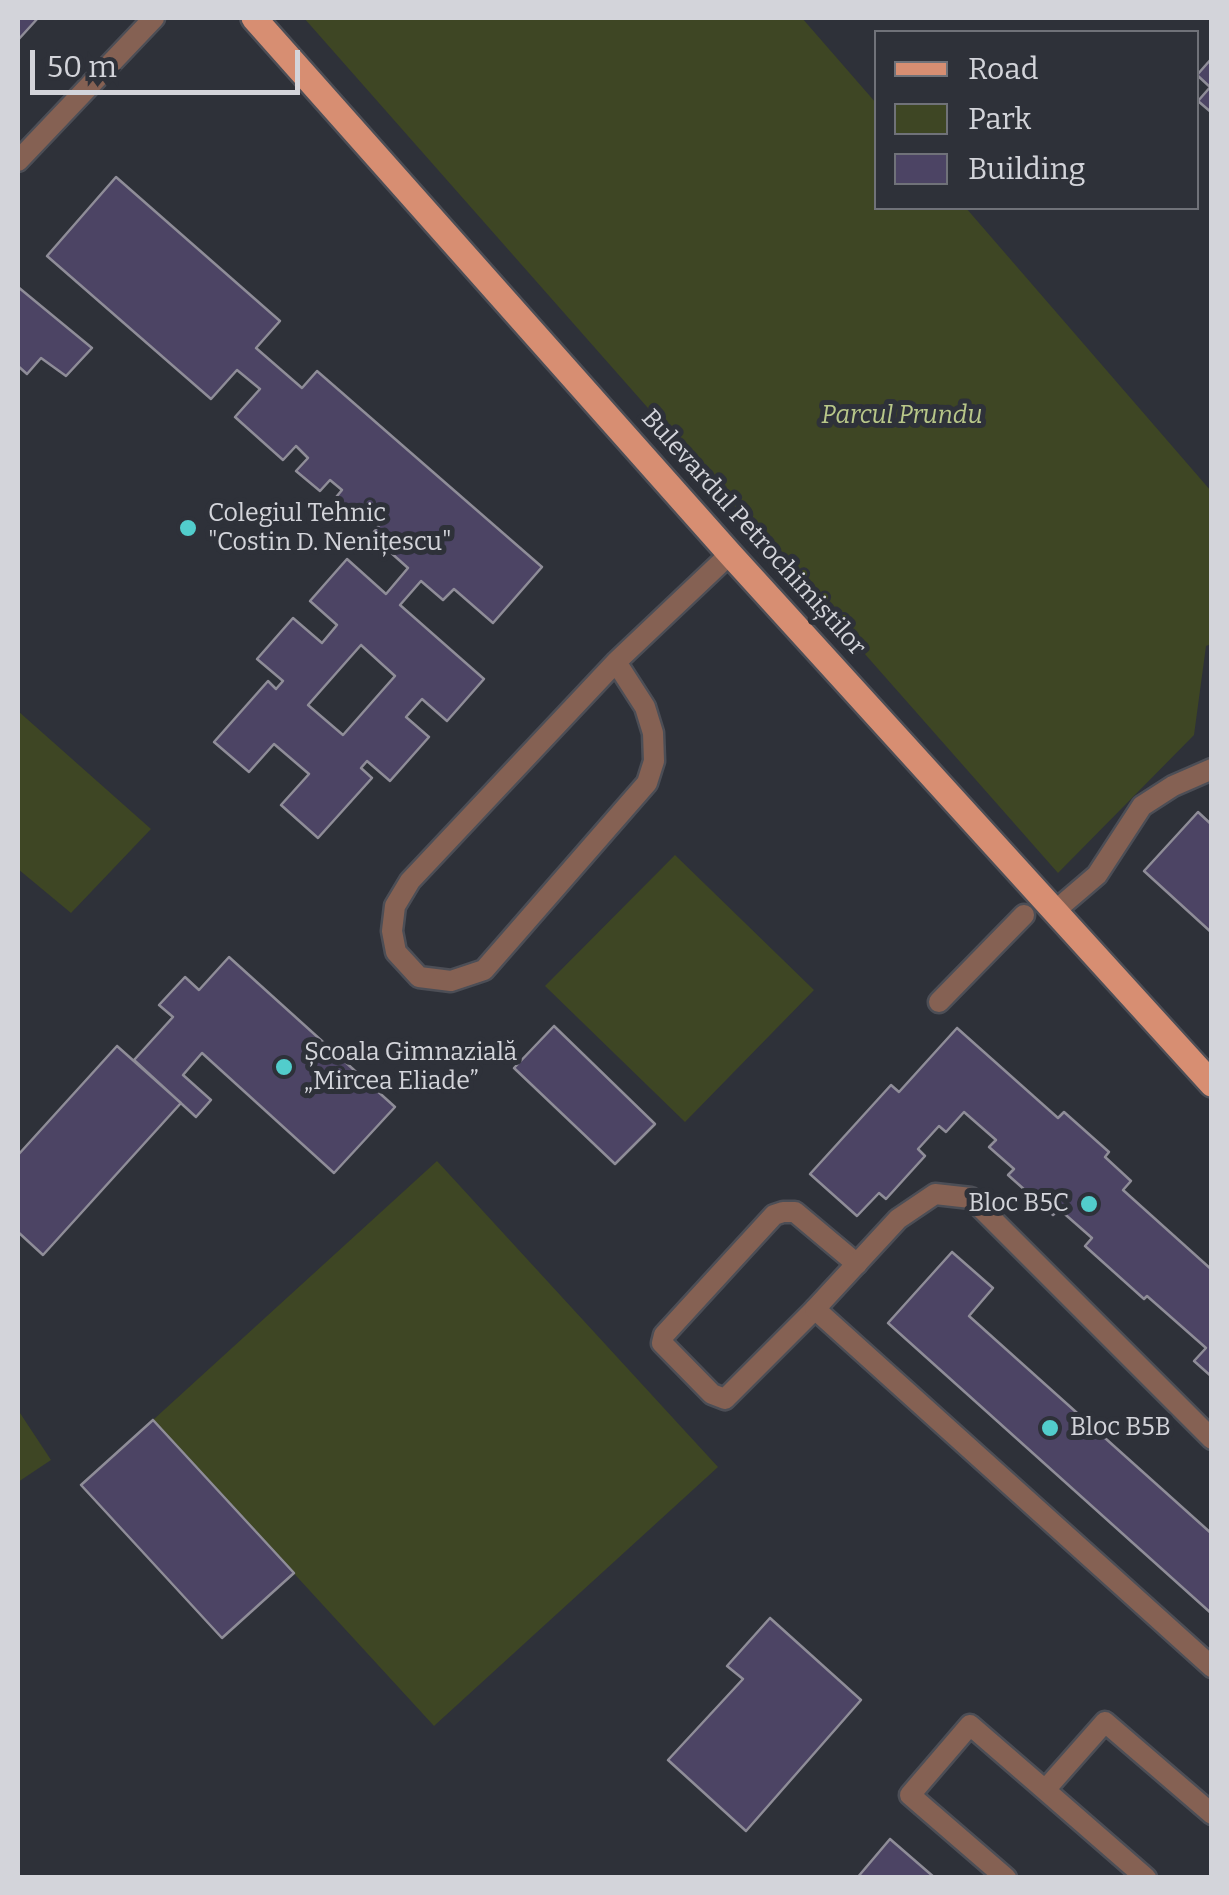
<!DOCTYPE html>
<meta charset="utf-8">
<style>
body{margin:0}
#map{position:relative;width:1229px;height:1895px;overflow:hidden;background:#2e3139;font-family:Bitter,serif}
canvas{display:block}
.frame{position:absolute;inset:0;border:20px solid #d3d4da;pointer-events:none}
.legend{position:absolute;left:874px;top:30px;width:325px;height:180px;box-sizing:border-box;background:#2e3139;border:2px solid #707279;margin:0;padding:12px 18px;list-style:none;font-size:30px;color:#d3d4da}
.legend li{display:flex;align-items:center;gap:20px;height:50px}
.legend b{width:50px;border:2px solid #707279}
.scale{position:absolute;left:30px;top:50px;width:270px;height:45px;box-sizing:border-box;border:5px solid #d3d4da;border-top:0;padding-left:12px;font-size:30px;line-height:35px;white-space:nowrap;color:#d3d4da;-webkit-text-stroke:8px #2e3139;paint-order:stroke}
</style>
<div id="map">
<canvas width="1229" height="1895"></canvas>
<div class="frame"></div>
<ul class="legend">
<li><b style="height:12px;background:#d78e72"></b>Road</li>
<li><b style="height:28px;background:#3e4624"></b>Park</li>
<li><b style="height:28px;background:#4c4464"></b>Building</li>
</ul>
<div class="scale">50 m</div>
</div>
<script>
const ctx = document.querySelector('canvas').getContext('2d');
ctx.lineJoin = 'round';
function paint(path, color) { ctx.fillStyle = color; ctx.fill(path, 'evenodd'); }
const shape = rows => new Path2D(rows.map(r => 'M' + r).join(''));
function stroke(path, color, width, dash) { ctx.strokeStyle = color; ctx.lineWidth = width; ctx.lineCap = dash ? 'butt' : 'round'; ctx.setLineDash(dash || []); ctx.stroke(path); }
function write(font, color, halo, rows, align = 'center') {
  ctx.font = font + ' Bitter,serif'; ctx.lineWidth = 10; ctx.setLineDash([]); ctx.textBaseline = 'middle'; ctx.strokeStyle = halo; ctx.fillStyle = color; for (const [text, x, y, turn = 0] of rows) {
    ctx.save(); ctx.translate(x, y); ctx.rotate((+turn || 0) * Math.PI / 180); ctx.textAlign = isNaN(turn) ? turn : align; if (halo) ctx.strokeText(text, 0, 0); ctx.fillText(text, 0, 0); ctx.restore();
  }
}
paint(shape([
 [304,18,802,18,876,103,876,208,966,208,1211,491,1211,644,1206,646,1194,735,1058,873],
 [18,711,151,829,71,913,18,869],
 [675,855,814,990,685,1122,545,986],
 [437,1161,718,1467,434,1726,153,1420],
 [18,1410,51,1460,18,1482]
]), '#3e4624');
const building = shape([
 [18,18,38,18,18,40,18,18],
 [1212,58,1212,85,1210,87,1197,75,1212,58],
 [1212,85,1212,113,1198,101,1212,85],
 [116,177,280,321,256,348,302,388,317,371,542,567,493,623,454,589,443,600,421,581,400,605,484,679,447,721,422,699,406,717,429,737,390,781,367,761,361,768,372,778,318,838,281,805,309,774,274,744,249,772,214,742,268,681,276,689,283,681,257,659,293,618,322,643,337,625,310,601,347,559,386,594,408,568,371,535,382,522,368,510,356,523,332,502,342,490,330,480,320,491,296,471,308,458,296,446,283,460,235,417,260,389,237,370,211,399,47,256,116,177],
 [361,645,395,676,343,735,308,705,361,645],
 [18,287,92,348,66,376,41,358,27,374,18,366,18,287],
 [1198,812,1212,825,1212,933,1144,871,1198,812],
 [229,957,395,1107,334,1173,202,1053,183,1075,211,1100,196,1117,134,1060,173,1017,159,1005,185,977,199,990,229,957],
 [554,1026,655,1124,615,1164,514,1068,554,1026],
 [957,1028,1058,1118,1064,1112,1109,1152,1105,1157,1131,1181,1123,1190,1212,1270,1212,1377,1194,1361,1206,1348,1147,1296,1144,1299,1085,1246,1092,1238,1059,1209,1053,1215,1008,1175,1014,1169,989,1147,996,1140,964,1112,946,1132,939,1126,918,1149,925,1156,886,1199,879,1193,857,1216,810,1174,891,1085,899,1092,957,1028],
 [117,1046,181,1103,43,1255,18,1232,18,1155,117,1046],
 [952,1252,993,1288,969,1316,1212,1534,1212,1614,888,1323,952,1252],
 [153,1420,294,1573,222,1638,81,1485,153,1420],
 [770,1618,861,1700,746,1831,668,1760,743,1679,727,1666,770,1618],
 [890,1839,935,1878,857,1878,890,1839]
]);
paint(building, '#4c4464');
stroke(building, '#8f8d98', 2.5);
const lane = shape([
 [616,662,645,707,653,733,654,761,647,783,484,970,451,981,419,977,396,952,392,931,395,906,410,881,616,662,730,554],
 [939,1002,1024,915],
 [815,1309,725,1399,712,1394,662,1343,664,1335,774,1215,783,1212,795,1212,857,1264],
 [1045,1790,1146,1878],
 [1006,1878,910,1795,970,1725,1045,1790,1105,1722,1212,1814]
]);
const street = shape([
 [18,161,154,18],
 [1056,910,1097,875,1142,806,1173,786,1212,769],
 [1212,1439,971,1198,935,1194,898,1219,815,1309,1212,1667]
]);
const primary = shape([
 [254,18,730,554,1212,1084]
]);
stroke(lane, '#4c4e56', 25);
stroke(street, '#4c4e56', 25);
stroke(primary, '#4c4e56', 30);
stroke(lane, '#856153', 20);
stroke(street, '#856153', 20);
stroke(primary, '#d78e72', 25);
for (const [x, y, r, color] of [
 [188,528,10,"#52cdcc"],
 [284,1067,10,"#52cdcc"],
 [1089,1204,10,"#52cdcc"],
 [1050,1428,10,"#52cdcc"]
]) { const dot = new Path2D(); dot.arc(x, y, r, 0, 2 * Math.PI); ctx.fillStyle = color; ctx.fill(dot); stroke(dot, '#2e3139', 4); }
write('italic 25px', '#b8c789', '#2e3139', [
 ["Parcul Prundu",902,416]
]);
write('25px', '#d3d4da', '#2e3139', [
 ["Colegiul Tehnic",208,514],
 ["\"Costin D. Nenițescu\"",208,543],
 ["Școala Gimnazială",304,1053],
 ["„Mircea Eliade”",304,1082],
 ["Bloc B5C",1069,1204,"right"],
 ["Bloc B5B",1070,1428]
], 'left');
write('25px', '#d3d4da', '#2e3139', [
 ["Bulevardul Petrochimiștilor",753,533,48]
]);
</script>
